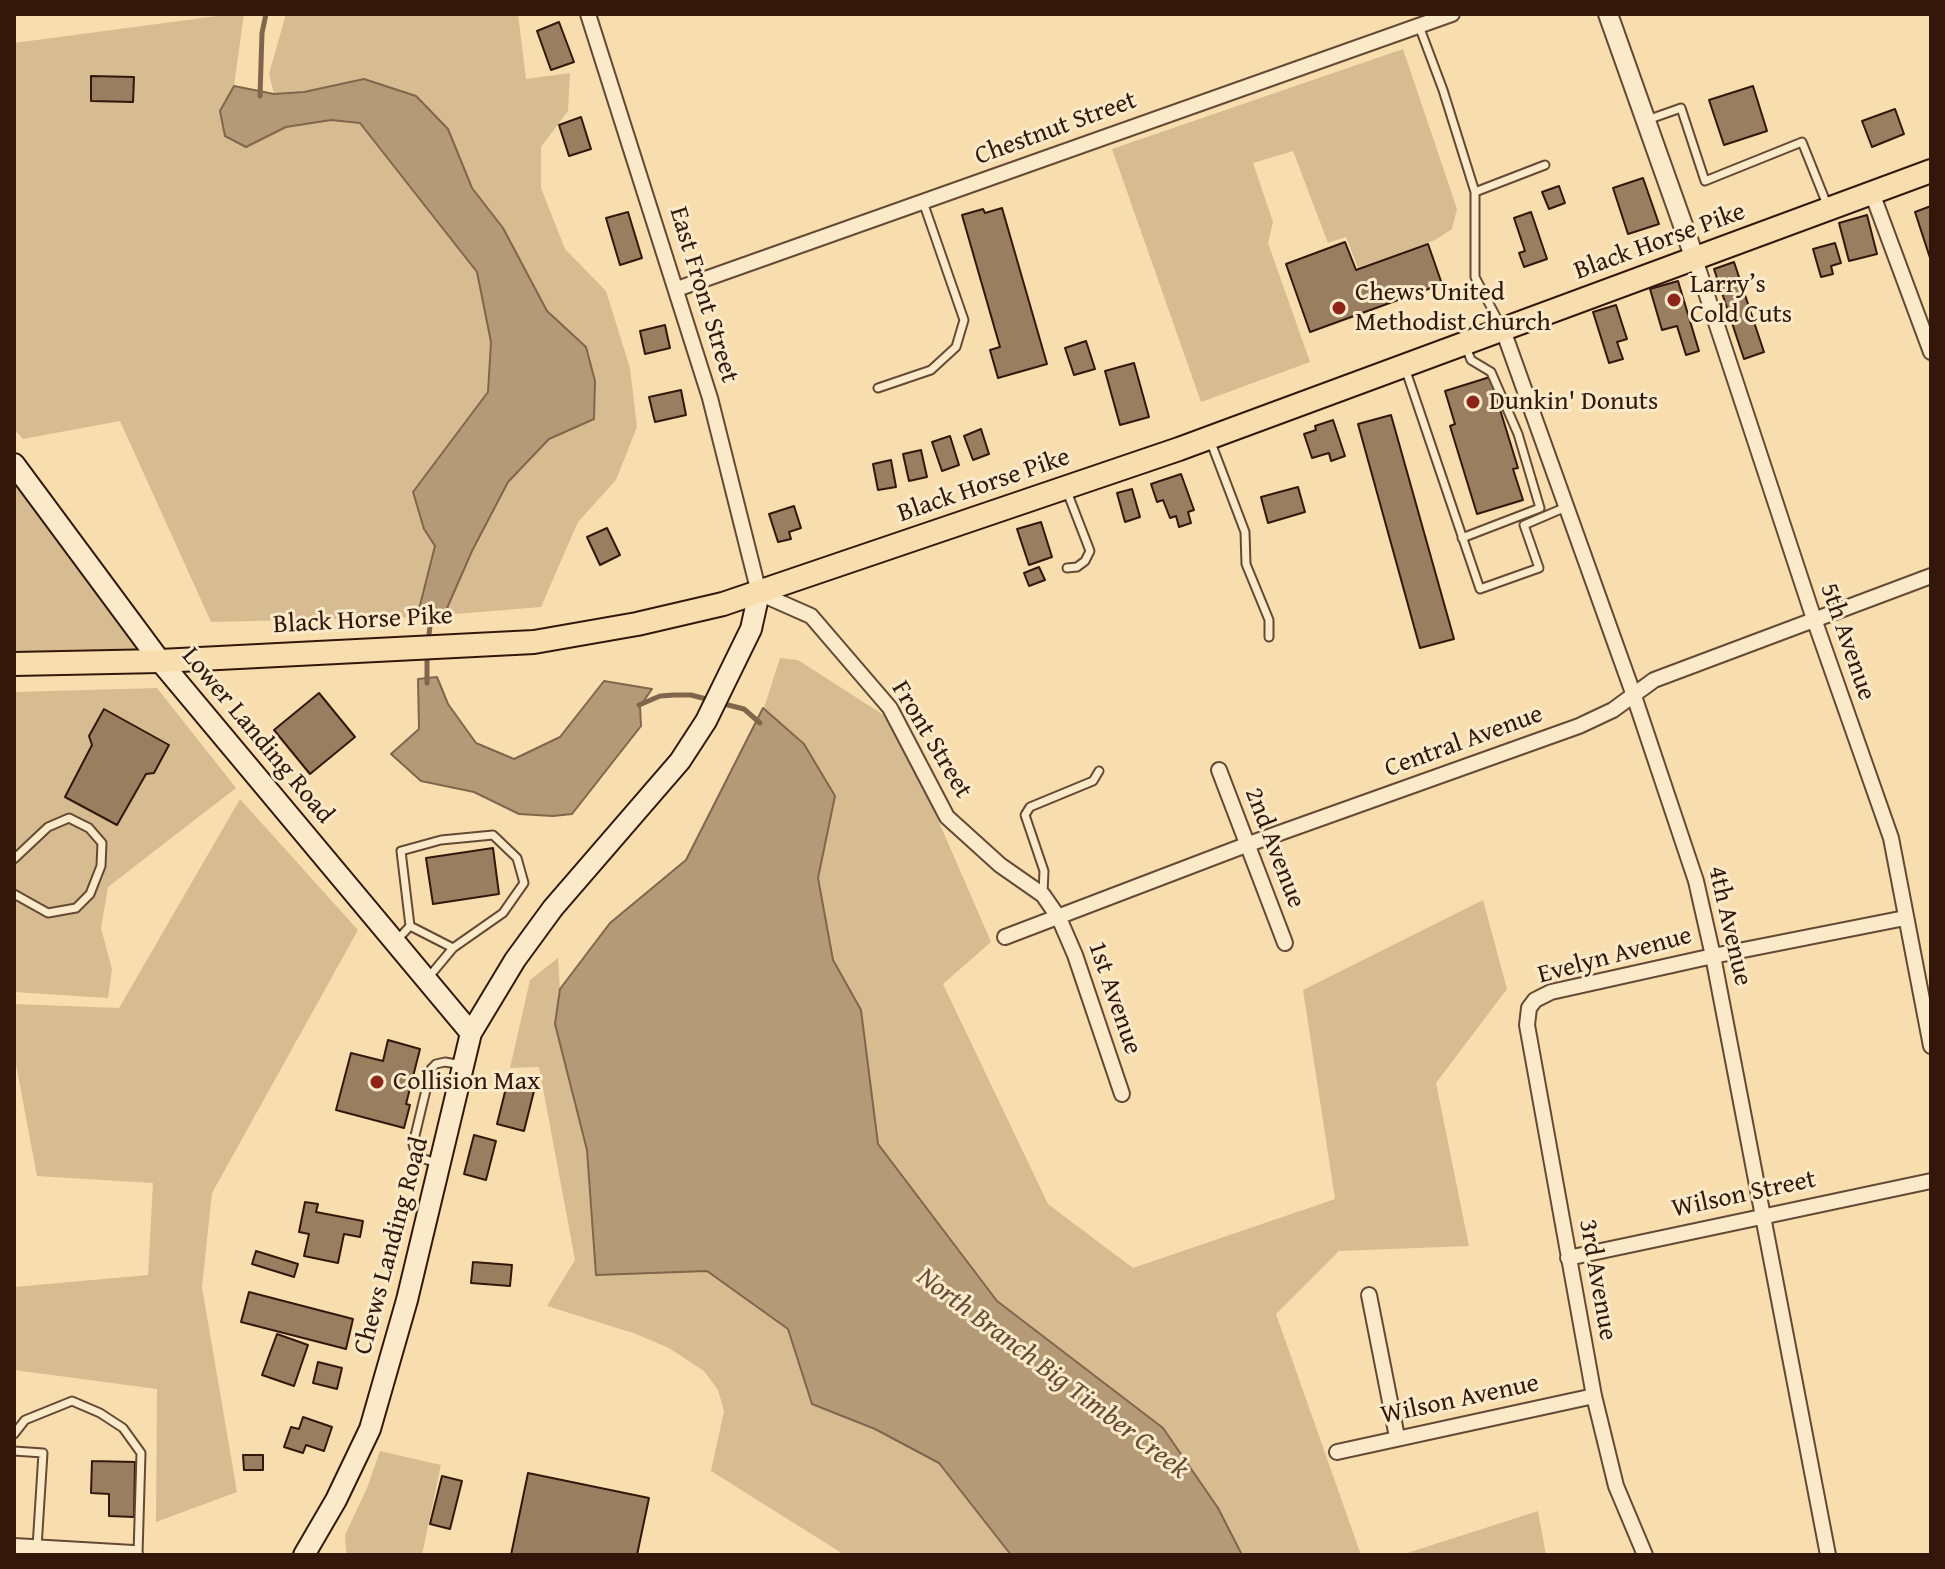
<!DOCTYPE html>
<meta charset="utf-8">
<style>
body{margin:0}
#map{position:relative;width:1945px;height:1569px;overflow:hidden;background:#f8deae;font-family:"Gentium Book Plus",serif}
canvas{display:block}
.frame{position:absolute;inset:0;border:16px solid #34170b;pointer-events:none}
</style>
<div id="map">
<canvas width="1945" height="1569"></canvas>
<div class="frame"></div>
</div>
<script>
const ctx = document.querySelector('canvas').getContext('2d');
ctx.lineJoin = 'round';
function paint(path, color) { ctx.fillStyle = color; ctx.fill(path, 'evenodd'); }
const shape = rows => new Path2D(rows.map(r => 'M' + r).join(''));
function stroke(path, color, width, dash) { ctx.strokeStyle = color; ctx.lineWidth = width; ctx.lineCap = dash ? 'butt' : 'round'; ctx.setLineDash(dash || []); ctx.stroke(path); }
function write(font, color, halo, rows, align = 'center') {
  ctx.font = font + ' "Gentium Book Plus",serif'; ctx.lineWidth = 6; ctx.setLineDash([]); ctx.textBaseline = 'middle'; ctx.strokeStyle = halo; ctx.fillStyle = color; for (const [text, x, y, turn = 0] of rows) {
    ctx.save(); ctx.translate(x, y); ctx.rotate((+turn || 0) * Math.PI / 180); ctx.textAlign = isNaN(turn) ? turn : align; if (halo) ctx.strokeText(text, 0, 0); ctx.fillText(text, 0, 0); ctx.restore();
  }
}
paint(shape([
 [232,14,244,14,234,86,220,111,246,147,286,127,331,120,360,123,477,272,491,342,488,392,465,425,424,529,435,546,417,617,211,622,120,421,23,439,14,429,14,43],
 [286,14,518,14,526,79,570,73,568,111,541,147,541,188,565,249,606,291,630,368,637,427,616,480,578,522,541,607,444,615,472,551,508,482,549,439,594,419,586,347,547,311,503,228,472,189,448,129,304,92,274,94,269,74],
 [1403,49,1457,209,1452,229,1435,240,1358,268,1346,237,1328,243,1293,151,1253,163,1273,222,1268,243,1310,362,1201,402,1112,149],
 [14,464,160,661,14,664],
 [780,658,798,660,896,723,991,942,943,984,1048,1204,1133,1268,1335,1199,1303,990,1483,900,1507,989,1436,1083,1469,1246,1339,1251,1276,1314,1361,1555,1242,1555,1218,1508,1163,1428,997,1301,878,1144,861,1010,833,960,818,878,835,796,764,708],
 [157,688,236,788,108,887,101,928,112,969,108,998,14,992,14,692],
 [240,799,358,930,212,1193,202,1287,237,1492,156,1522,157,1389,14,1370,14,1287,148,1275,153,1183,37,1176,14,1054,14,1004,119,1008],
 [558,958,560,989,555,1024,587,1150,596,1275,707,1271,788,1329,812,1404,875,1429,939,1463,1011,1555,840,1555,840,1552,711,1471,724,1411,718,1390,704,1371,669,1348,636,1334,547,1306,575,1260,539,1067,510,1068,530,980],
 [380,1451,441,1465,422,1555,348,1555,346,1551,345,1535,367,1488],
 [1538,1511,1546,1555,1401,1555]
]), '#d7bc92');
const water = shape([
 [364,79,416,96,448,129,472,188,503,228,547,311,586,347,595,381,594,419,549,439,508,482,472,551,444,615,417,617,435,546,424,529,413,492,488,392,491,342,477,272,360,123,331,120,286,127,246,147,225,136,220,111,234,86,274,94,304,92,364,79],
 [437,677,448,704,476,743,514,759,560,737,604,681,652,689,640,706,641,726,572,814,553,816,519,814,474,792,421,781,391,754,419,729,418,679,437,677],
 [763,708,804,744,835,796,818,878,833,960,861,1010,878,1144,997,1301,1163,1428,1218,1508,1242,1555,1011,1555,939,1463,875,1429,812,1404,788,1329,707,1271,596,1275,587,1150,555,1024,560,989,610,923,686,860,763,708]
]);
paint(water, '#b59a77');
stroke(water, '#81664c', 2);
stroke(shape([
 [260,96,262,33,266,14],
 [428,643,432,609],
 [427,653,427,683],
 [720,703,744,709,760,723],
 [639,705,660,696,674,695,691,695,710,700]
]), '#81664c', 5);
const building = shape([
 [559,22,574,62,551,70,537,31,559,22],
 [91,76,134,77,133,102,91,101,91,76],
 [1753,86,1767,131,1724,145,1709,100,1753,86],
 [1895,109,1904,134,1872,147,1862,121,1895,109],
 [581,117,591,149,569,156,559,125,581,117],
 [1643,178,1659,224,1628,234,1613,188,1643,178],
 [1559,186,1565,203,1549,209,1542,192,1559,186],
 [1931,206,1931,261,1915,212,1931,206],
 [1002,208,1047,364,998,378,990,350,1000,347,962,215,983,209,985,213,1002,208],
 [628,212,642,258,620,265,606,218,628,212],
 [1531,212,1547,259,1524,267,1519,253,1525,251,1514,218,1531,212],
 [1867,215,1877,254,1849,261,1839,223,1867,215],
 [1345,242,1356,270,1428,244,1442,284,1310,332,1286,264,1345,242],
 [1835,243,1841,263,1831,266,1833,274,1821,277,1813,249,1835,243],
 [1734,262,1764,352,1744,359,1714,269,1734,262],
 [1678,281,1699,351,1686,355,1677,326,1662,330,1650,289,1678,281],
 [1616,305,1627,339,1617,342,1623,359,1609,363,1593,312,1616,305],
 [665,325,670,348,645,354,640,331,665,325],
 [1086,341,1095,369,1074,375,1065,348,1086,341],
 [1134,363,1149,417,1120,425,1105,371,1134,363],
 [1490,377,1518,468,1513,469,1523,500,1477,514,1450,426,1455,424,1445,391,1490,377],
 [681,390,686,415,655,422,649,397,681,390],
 [1391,415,1454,639,1420,648,1358,424,1391,415],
 [1333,420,1345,456,1331,461,1329,453,1312,458,1304,434,1316,430,1315,426,1333,420],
 [981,429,989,454,973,460,964,436,981,429],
 [950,436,959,465,942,471,932,442,950,436],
 [921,450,927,477,909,481,903,454,921,450],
 [891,460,896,487,878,490,873,464,891,460],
 [1181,474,1194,510,1188,512,1191,523,1179,527,1176,516,1170,518,1163,500,1157,502,1151,484,1181,474],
 [1298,487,1305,512,1268,523,1261,497,1298,487],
 [1132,489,1140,517,1125,522,1117,493,1132,489],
 [794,506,801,528,789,532,791,539,778,542,769,514,794,506],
 [1041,522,1052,557,1029,565,1017,529,1041,522],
 [607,528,620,555,600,565,587,537,607,528],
 [1039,567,1045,580,1029,586,1024,573,1039,567],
 [319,693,355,737,310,774,274,730,319,693],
 [104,709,169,745,154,773,146,774,117,825,65,797,92,745,89,736,104,709],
 [493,848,499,894,433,904,426,858,493,848],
 [388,1040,420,1049,406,1104,410,1105,404,1128,336,1110,351,1053,383,1061,388,1040],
 [508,1080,535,1087,524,1131,497,1124,508,1080],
 [474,1135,496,1141,486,1180,464,1174,474,1135],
 [305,1202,318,1204,316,1212,363,1221,360,1237,344,1234,338,1263,304,1256,309,1234,299,1232,305,1202],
 [256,1251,298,1264,294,1277,252,1264,256,1251],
 [473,1262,512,1265,510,1286,471,1283,473,1262],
 [249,1292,353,1319,346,1349,241,1322,249,1292],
 [277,1334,308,1345,294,1386,262,1375,277,1334],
 [318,1362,342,1368,337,1389,313,1383,318,1362],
 [303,1417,332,1427,324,1451,306,1445,303,1453,284,1447,291,1427,299,1429,303,1417],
 [243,1455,263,1455,263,1470,244,1470,243,1455],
 [92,1461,135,1462,134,1517,109,1516,109,1494,91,1493,92,1461],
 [528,1473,649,1498,637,1555,511,1555,528,1473],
 [442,1476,462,1481,450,1529,430,1524,442,1476]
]);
paint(building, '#9a7e60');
stroke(building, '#34170b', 2);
const service = shape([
 [1419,26,1443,90,1475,192,1475,277,1502,328],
 [1647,120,1681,108,1705,181,1802,142,1828,207],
 [1475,192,1545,165],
 [1405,368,1480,589,1539,568,1524,525,1566,507],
 [878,388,931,370,956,347,964,320,923,202],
 [1210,440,1245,532,1246,564,1269,620,1269,637],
 [1066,489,1090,551,1085,561,1077,567,1067,568],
 [1462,538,1540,508,1518,434,1491,372,1471,360,1466,347],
 [14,859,48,827,69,818,89,828,102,843,101,866,90,894,76,908,48,913,14,894],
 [1043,893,1044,871,1025,815,1030,807,1093,781,1099,771],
 [410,926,453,948],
 [398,939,410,926,401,851,441,840,493,835,517,858,524,883,503,913,453,948,428,978],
 [437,1163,421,1158,415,1152,413,1144,431,1069,436,1064,445,1062,462,1065],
 [14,1434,25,1420,72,1401,100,1413,123,1428,141,1453,138,1554],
 [14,1451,43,1453,37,1547]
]);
const minor = shape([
 [588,14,710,398,759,593,811,616,890,708,947,817,1000,865,1043,895,1059,918,1075,955,1122,1094],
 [1872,193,1931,352],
 [1695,259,1814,619,1891,838,1931,1046],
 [677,289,1452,14],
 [1503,330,1633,693,1696,881,1713,956,1828,1555],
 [1219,770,1285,943],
 [1005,937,1246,845,1579,726,1613,710,1654,680,1931,576],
 [1568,1258,1931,1181],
 [1369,1295,1397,1437],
 [1337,1452,1594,1396],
 [1645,1555,1616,1486,1594,1396,1527,1025,1529,1008,1535,1000,1551,992,1713,956,1905,918]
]);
const tertiary = shape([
 [1608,14,1695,259],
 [14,1548,133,1555]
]);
const secondary = shape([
 [14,464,160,661,471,1033],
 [304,1555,336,1500,370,1429,407,1300,471,1033,515,960,553,908,680,761,706,721,751,629,759,593]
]);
const primary = shape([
 [14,664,160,661,534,642,637,624,723,604,1179,449,1931,171]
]);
stroke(service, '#654934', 11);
stroke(minor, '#654934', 18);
stroke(tertiary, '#654934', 22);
stroke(secondary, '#34170b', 24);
stroke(primary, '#34170b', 26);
stroke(service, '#faeaca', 7);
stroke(minor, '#faeaca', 14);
stroke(tertiary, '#faeaca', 18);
stroke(secondary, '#faeaca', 20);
stroke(primary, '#f8deae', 22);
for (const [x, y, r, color] of [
 [1674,300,8,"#8f2418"],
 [1339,308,8,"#8f2418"],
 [1473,402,8,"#8f2418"],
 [377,1082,8,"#8f2418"]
]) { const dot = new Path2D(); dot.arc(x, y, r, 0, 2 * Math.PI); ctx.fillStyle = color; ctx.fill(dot); stroke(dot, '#faeaca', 3); }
write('26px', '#34170b', '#faeaca', [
 ["Chestnut Street",1056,129,-20],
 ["Black Horse Pike",1660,242,-20],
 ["East Front Street",703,295,73],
 ["Black Horse Pike",984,486,-19],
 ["Black Horse Pike",363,621,-3],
 ["5th Avenue",1847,642,71],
 ["Lower Landing Road",257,736,50],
 ["Front Street",931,740,59],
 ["Central Avenue",1464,742,-20],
 ["2nd Avenue",1274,848,69],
 ["4th Avenue",1729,926,77],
 ["Evelyn Avenue",1615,956,-15],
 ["1st Avenue",1114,998,71],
 ["Wilson Street",1744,1195,-12],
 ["Chews Landing Road",392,1246,-75],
 ["3rd Avenue",1597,1280,80],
 ["Wilson Avenue",1460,1400,-12]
]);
write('26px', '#34170b', '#faeaca', [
 ["Larry’s",1690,285],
 ["Cold Cuts",1690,315],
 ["Chews United",1355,293],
 ["Methodist Church",1355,323],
 ["Dunkin' Donuts",1489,402],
 ["Collision Max",393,1082]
], 'left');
write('italic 28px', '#684b36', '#faeaca', [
 ["North Branch Big Timber Creek",1052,1374,37]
]);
</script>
